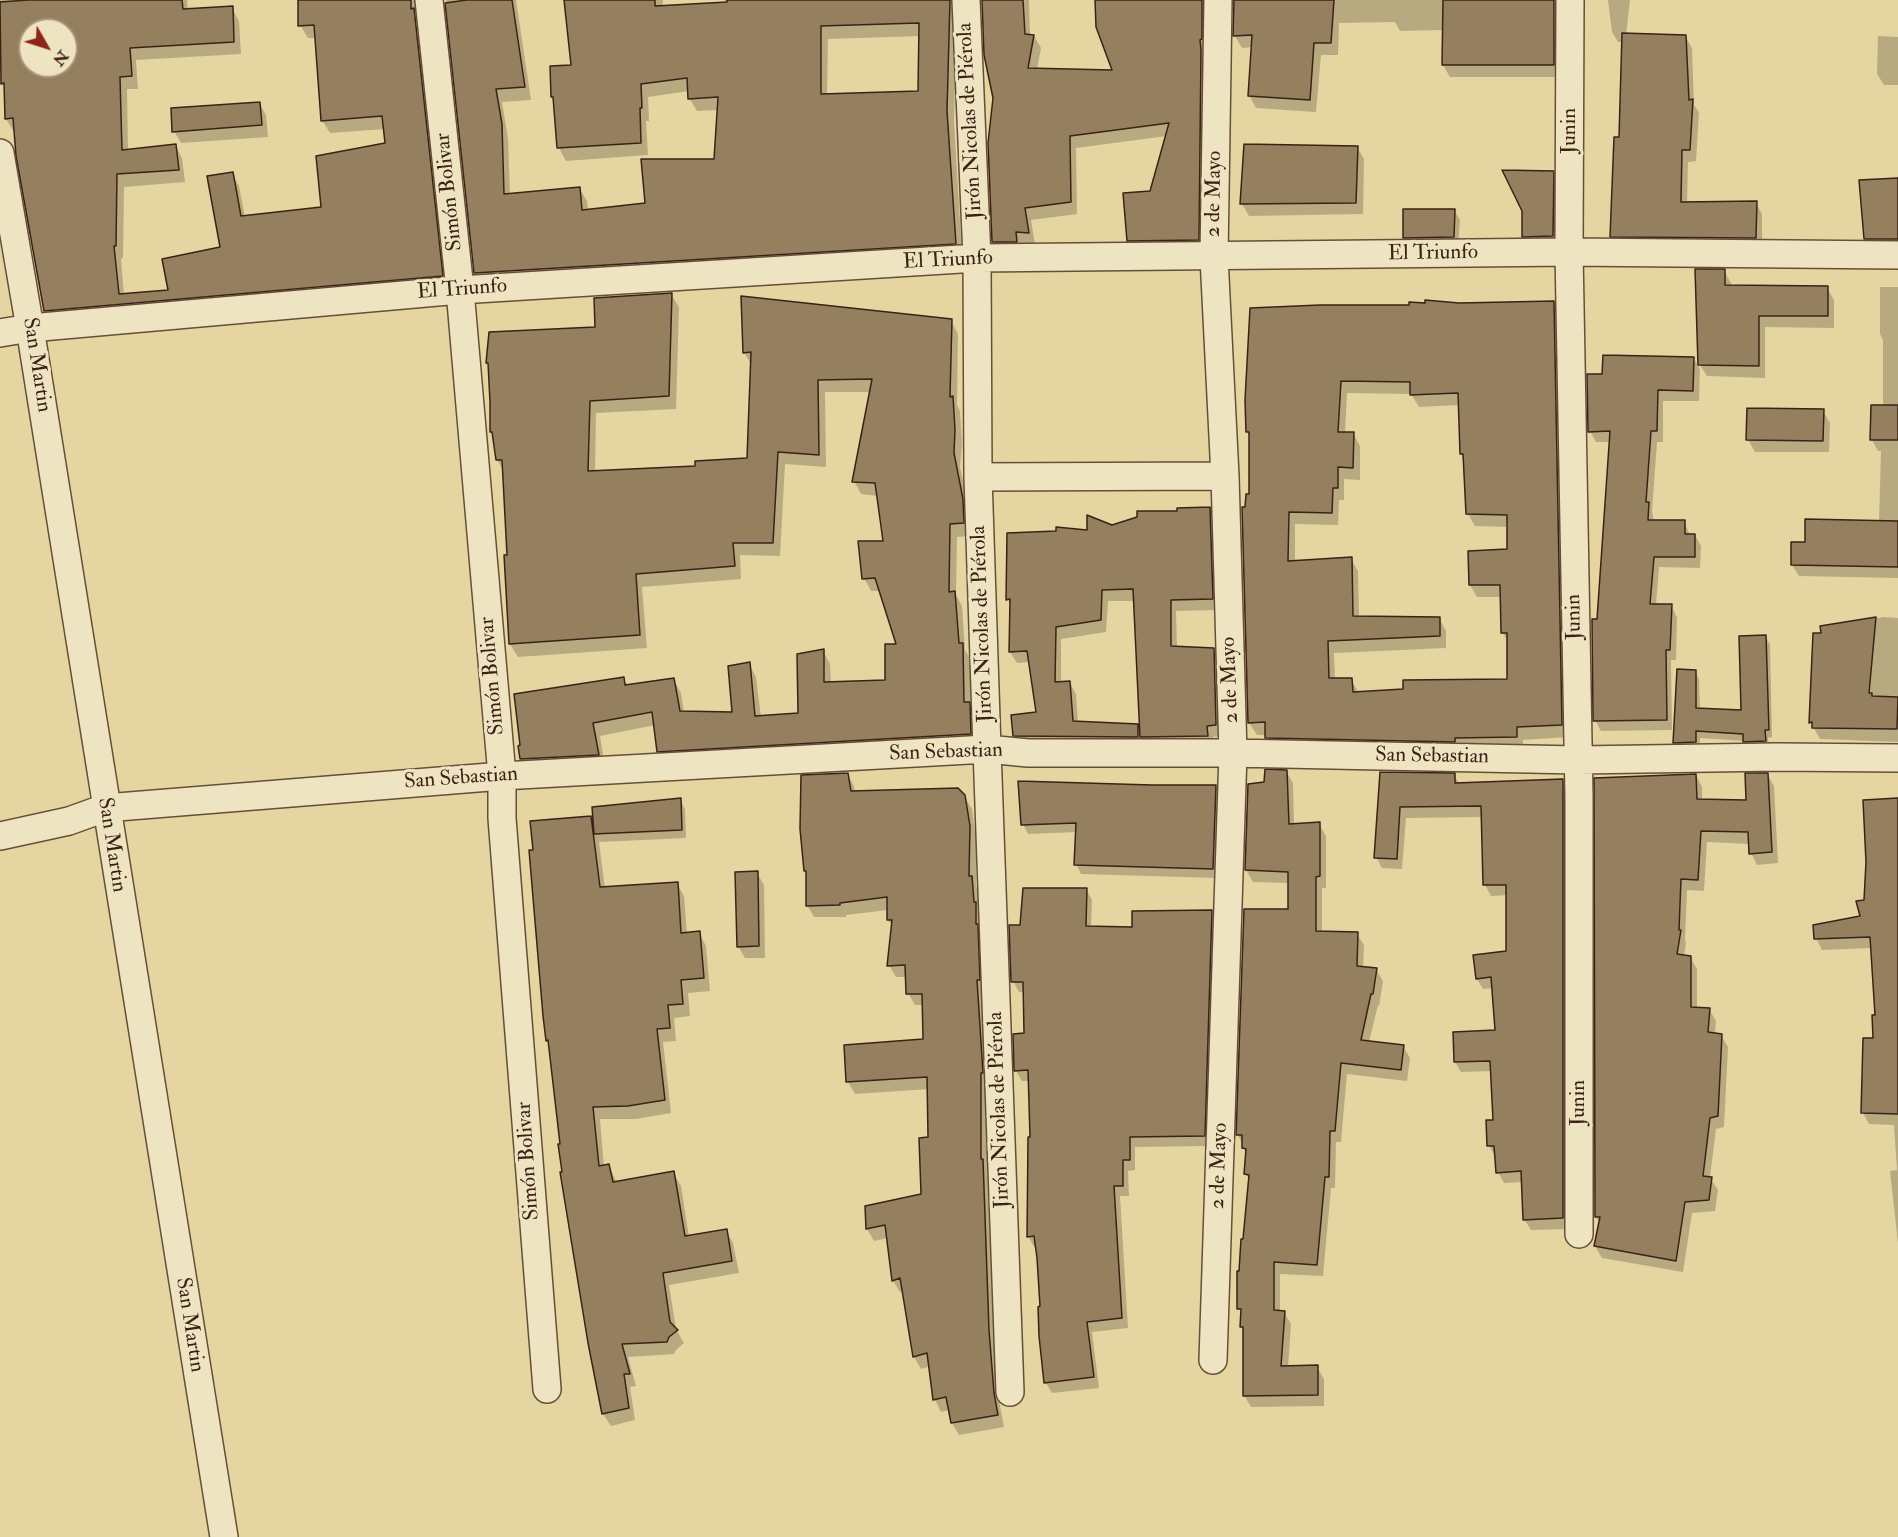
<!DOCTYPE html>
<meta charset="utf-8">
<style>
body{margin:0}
#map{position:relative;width:1898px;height:1537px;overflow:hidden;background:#e5d5a1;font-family:"IM FELL Double Pica",serif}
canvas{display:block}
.north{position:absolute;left:18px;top:18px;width:60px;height:60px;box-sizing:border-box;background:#eee4c2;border:2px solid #a7967d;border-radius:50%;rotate:129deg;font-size:16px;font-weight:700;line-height:24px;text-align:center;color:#3c2216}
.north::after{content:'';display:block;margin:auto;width:21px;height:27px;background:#8f2418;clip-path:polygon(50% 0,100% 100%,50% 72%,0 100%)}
</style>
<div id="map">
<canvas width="1898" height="1537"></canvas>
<div class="north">N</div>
</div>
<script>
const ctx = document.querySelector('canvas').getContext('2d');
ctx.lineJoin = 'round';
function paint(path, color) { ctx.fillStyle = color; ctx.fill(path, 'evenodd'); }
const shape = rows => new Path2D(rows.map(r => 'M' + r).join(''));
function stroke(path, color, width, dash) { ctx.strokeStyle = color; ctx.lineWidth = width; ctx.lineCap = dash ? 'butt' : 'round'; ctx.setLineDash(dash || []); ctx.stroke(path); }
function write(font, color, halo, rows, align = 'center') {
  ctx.font = font + ' "IM FELL Double Pica",serif'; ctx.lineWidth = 6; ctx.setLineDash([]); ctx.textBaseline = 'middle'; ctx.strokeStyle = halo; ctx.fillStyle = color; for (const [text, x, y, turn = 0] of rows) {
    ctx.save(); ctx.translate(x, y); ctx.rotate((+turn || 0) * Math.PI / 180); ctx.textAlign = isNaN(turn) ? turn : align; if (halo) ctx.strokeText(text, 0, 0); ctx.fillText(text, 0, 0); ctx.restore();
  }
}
paint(shape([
 [0,0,187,0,188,11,232,8,239,21,241,54,136,60,138,89,127,89,128,151,175,145,182,158,185,182,124,187,123,258,121,259,124,295,170,292,222,248,232,173,239,186,245,217,322,209,387,144,385,129,330,133,322,120,316,38,308,38,300,25,300,0,428,0,449,289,53,324,45,310,16,131,14,132,6,119,6,89,2,83],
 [30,30,66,30,66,66,30,66],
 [446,0,516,0,531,100,502,102,508,138,510,194,579,188,587,201,588,211,646,204,716,161,719,110,697,111,689,98,689,91,648,97,649,121,646,121,648,155,566,161,559,148,555,101,552,97,573,67,566,0,663,0,662,7,725,4,725,0,957,0,954,121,962,256,483,286,476,273],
 [921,36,920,92,827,95,828,39],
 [982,0,1029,0,1030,36,1034,36,1041,48,1037,69,1114,72,1097,0,1216,0,1205,252,1136,253,1128,240,1151,193,1167,136,1076,148,1077,214,1031,220,1035,245,1022,244,1024,254,1001,254,994,242,995,98],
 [1235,0,1512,0,1553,33,1560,45,1560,77,1450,77,1443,65,1444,30,1400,31,1395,22,1339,23,1338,55,1321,55,1316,112,1256,108,1249,95,1253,47,1242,48,1235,36],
 [1608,0,1630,0,1626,35,1685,36,1692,48,1694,105,1699,112,1696,161,1688,162,1687,203,1756,203,1762,214,1762,249,1618,248,1612,236,1620,138,1623,42,1618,42,1612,32],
 [1878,36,1898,37,1898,85,1884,85,1877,74],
 [259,103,266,115,268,137,181,143,174,131],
 [1246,145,1357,147,1364,159,1363,214,1249,216,1242,204],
 [1553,173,1560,185,1559,248,1530,248,1523,236],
 [1898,180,1898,251,1872,250,1866,238],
 [1454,210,1460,220,1458,246,1410,247,1404,238],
 [1697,270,1724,271,1731,283,1731,287,1827,288,1834,300,1834,328,1765,327,1765,378,1707,376,1700,365,1699,401,1663,401,1663,442,1657,442,1652,511,1654,522,1684,522,1690,535,1695,535,1701,546,1700,568,1659,567,1656,605,1671,606,1677,617,1676,660,1671,660,1672,730,1601,731,1595,720,1599,620,1611,442,1596,442,1590,431,1604,376,1694,359,1700,369],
 [1880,287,1898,287,1898,578,1799,576,1792,565,1807,543,1879,522,1881,451,1878,451,1872,440,1883,407,1883,340,1880,334],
 [671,294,679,307,676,409,596,413,595,472,697,467,748,459,752,366,744,352,951,321,958,334,957,405,960,411,962,444,960,467,970,513,970,536,957,537,956,595,962,606,965,650,970,658,971,707,976,717,977,747,666,764,659,751,655,725,600,736,605,767,529,772,521,759,623,678,628,686,674,680,681,693,684,712,734,714,749,664,756,677,761,717,799,714,823,651,830,664,831,684,887,681,898,645,881,591,871,591,864,578,884,543,878,496,861,494,854,481,871,392,825,392,826,467,785,464,780,556,740,555,741,579,642,587,647,648,518,657,510,644,509,556,504,471,497,460,494,435,491,431,490,367,487,363,596,328],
 [1553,303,1560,315,1568,737,1523,740,1523,749,1274,750,1266,735,1257,735,1249,723,1247,508,1250,496,1250,436,1248,432,1411,306],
 [1347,393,1411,394,1419,407,1460,405,1461,454,1465,461,1468,514,1475,526,1508,527,1509,551,1470,585,1477,597,1501,597,1503,633,1508,642,1509,680,1359,693,1351,680,1335,680,1334,653,1446,648,1446,631,1439,618,1359,617,1358,571,1351,559,1295,562,1295,524,1338,525,1339,500,1344,500,1344,479,1360,480,1360,446,1353,433,1345,433],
 [1823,411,1830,423,1829,452,1755,452,1748,440],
 [1209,509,1216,520,1219,610,1176,611,1177,648,1213,650,1220,662,1222,736,1213,737,1214,748,1021,747,1014,735,1037,713,1030,662,1017,663,1010,652,1011,605,1008,599,1089,532,1178,512],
 [1108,601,1135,601,1142,734,1137,726,1078,723,1076,694,1070,683,1061,683,1061,639,1106,632],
 [1884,617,1898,618,1898,742,1820,739,1811,723,1815,635,1823,634,1822,627],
 [1765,637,1770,644,1772,737,1768,738,1769,748,1749,749,1744,741,1700,738,1700,750,1679,750,1674,742,1695,671,1699,679,1700,710,1743,712],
 [1286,771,1293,783,1294,825,1319,824,1326,836,1326,888,1322,888,1322,933,1357,934,1364,945,1363,968,1376,969,1383,981,1379,1006,1378,1005,1369,1042,1403,1046,1410,1058,1407,1081,1347,1074,1341,1142,1336,1142,1335,1188,1331,1188,1323,1276,1280,1274,1280,1312,1284,1312,1291,1324,1288,1367,1317,1367,1324,1379,1324,1406,1251,1407,1244,1395,1244,1331,1241,1326,1242,1315,1239,1308,1240,1272,1250,1181,1246,1174,1247,1154,1238,1135,1245,911,1289,910,1289,883,1253,882,1246,870,1266,784],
 [1381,773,1454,775,1460,785,1562,781,1568,791,1569,1229,1531,1230,1524,1219,1523,1182,1504,1183,1498,1172,1495,1156,1489,1146,1495,1121,1492,1071,1461,1072,1455,1062,1497,1032,1493,988,1483,989,1477,979,1507,952,1507,895,1491,896,1485,885,1483,817,1406,818,1402,869,1382,868,1376,857],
 [847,774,854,786,855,793,964,796,972,809,976,839,976,886,978,890,979,912,995,1343,1000,1406,1004,1427,959,1435,952,1423,949,1410,941,1412,935,1400,930,1366,921,1369,914,1357,904,1291,900,1292,893,1281,888,1238,874,1241,867,1229,867,1207,922,1195,930,1139,929,1089,855,1094,848,1082,925,1041,924,1005,915,1005,908,993,907,977,896,977,889,965,893,927,888,920,888,910,846,915,846,917,814,917,807,905,808,874,805,870],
 [1767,774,1774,786,1778,863,1757,865,1751,853,1750,844,1707,842,1704,891,1687,890,1685,940,1686,943,1684,956,1690,957,1697,969,1697,1008,1709,1009,1716,1021,1715,1034,1721,1035,1728,1047,1724,1127,1716,1129,1710,1177,1718,1190,1715,1211,1692,1213,1683,1272,1602,1258,1595,1246,1600,1223,1596,1217,1696,775,1702,787,1702,800,1748,802],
 [1020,782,1215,786,1221,795,1218,878,1081,874,1076,864,1077,832,1028,834,1023,824],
 [1898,799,1898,1243,1890,1171,1897,1170,1894,1125,1869,1124,1863,1113,1876,1016,1872,948,1822,950,1816,938,1862,918],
 [680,800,685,809,686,838,599,842,605,889,677,884,684,896,687,934,699,933,706,946,710,991,688,993,690,1016,674,1018,676,1041,663,1042,671,1113,636,1119,600,1119,604,1167,609,1166,617,1183,673,1173,681,1186,689,1237,726,1231,733,1243,739,1273,669,1285,676,1329,684,1343,676,1350,674,1354,628,1357,636,1386,630,1387,635,1420,611,1426,603,1414,562,1146,590,818,595,826],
 [757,873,764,885,765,958,745,958,738,946],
 [1086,889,1092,900,1091,928,1133,929,1211,911,1217,922,1210,1146,1135,1147,1135,1170,1128,1171,1129,1196,1120,1196,1128,1328,1092,1332,1099,1388,1052,1393,1046,1383,1040,1336,1042,1308,1037,1247,1034,1247,1028,1236,1031,1139,1030,1081,1022,1081,1016,1071,1026,1034,1025,992,1019,992,1013,981,1022,927]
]), '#0003');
const building = shape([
 [28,0,182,0,183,9,233,6,234,42,130,48,132,76,120,77,122,150,176,144,179,170,117,174,116,246,114,246,119,294,168,290,162,259,220,247,207,176,233,172,241,216,321,207,316,156,385,143,382,116,321,121,314,25,298,26,298,0,411,0,411,9,414,8,443,276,44,311,16,156,13,118,5,119,4,83,1,84,0,2,28,0],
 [30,30,66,30,66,66,30,66,30,30],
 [467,0,512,0,525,87,496,89,502,124,504,194,580,187,582,210,645,203,641,159,714,159,718,97,688,99,687,78,641,84,642,108,640,108,641,143,557,148,553,97,551,97,550,66,571,65,564,0,655,0,655,6,727,2,727,0,950,0,947,111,956,244,474,273,445,3,467,0],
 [919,23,918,91,821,94,821,26,919,23],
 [982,0,1023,0,1025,34,1034,35,1028,68,1112,70,1096,27,1095,0,1202,0,1202,39,1200,40,1201,50,1199,240,1127,241,1123,193,1150,191,1169,123,1070,136,1071,202,1025,208,1029,233,1016,232,1017,242,992,242,988,143,993,98,984,55,982,0],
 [1234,0,1334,0,1331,43,1314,43,1310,100,1248,96,1252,35,1233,36,1234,0],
 [1443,0,1554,0,1554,65,1442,65,1443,0],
 [1622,33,1686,35,1689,100,1693,99,1690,150,1682,150,1681,202,1757,201,1756,238,1610,237,1614,137,1619,137,1622,33],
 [260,102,262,125,172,132,171,108,260,102],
 [1244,144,1358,146,1356,203,1240,204,1244,144],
 [1502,170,1554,171,1553,236,1522,237,1522,211,1502,170],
 [1898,178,1898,239,1864,239,1859,180,1898,178],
 [1403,209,1455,209,1454,237,1403,238,1403,209],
 [1695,269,1725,269,1725,285,1828,286,1828,316,1759,316,1759,366,1698,365,1695,269],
 [672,293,669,396,590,401,588,471,695,466,695,461,747,458,751,352,743,353,741,296,952,319,950,397,953,396,955,430,954,453,963,499,964,523,950,524,949,592,955,591,959,643,963,643,964,702,970,702,971,734,657,752,652,712,593,723,599,755,520,759,518,746,520,745,514,694,624,677,625,685,674,678,680,711,732,712,728,666,750,662,755,716,798,713,797,654,824,649,824,682,885,680,885,644,896,644,875,578,862,579,858,541,883,541,875,483,852,482,872,379,818,380,819,455,778,452,773,543,733,543,735,566,636,574,640,635,509,644,504,555,507,555,502,460,496,460,492,432,490,432,490,402,488,363,486,363,489,332,595,327,594,298,672,293],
 [1425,300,1459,303,1554,301,1562,725,1517,727,1517,737,1455,738,1455,742,1265,738,1265,722,1248,723,1242,507,1245,507,1246,494,1249,494,1249,432,1246,432,1245,400,1250,308,1320,305,1409,305,1409,302,1425,303,1425,300],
 [1341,381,1410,382,1410,395,1458,393,1460,454,1463,454,1466,514,1507,515,1507,549,1468,551,1469,585,1500,585,1501,633,1507,633,1507,679,1403,680,1403,689,1353,692,1352,678,1329,678,1328,641,1440,636,1440,617,1353,616,1352,557,1288,561,1289,512,1332,513,1333,488,1338,488,1338,467,1353,468,1354,432,1338,432,1341,381],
 [1603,355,1694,357,1693,391,1658,390,1657,431,1651,431,1646,502,1649,502,1648,520,1685,520,1685,534,1695,534,1695,557,1654,557,1650,604,1672,604,1670,650,1666,650,1667,720,1593,721,1592,619,1597,619,1610,431,1588,432,1587,374,1602,374,1603,355],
 [1871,405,1898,405,1898,440,1870,440,1871,405],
 [1747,408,1824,409,1823,441,1746,440,1747,408],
 [1210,507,1213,599,1171,600,1171,646,1214,648,1216,725,1207,726,1208,736,1140,737,1133,589,1102,590,1101,620,1056,627,1055,682,1070,681,1073,721,1138,724,1138,737,1013,736,1011,715,1036,712,1027,651,1009,652,1010,599,1006,600,1007,533,1056,531,1056,527,1087,530,1087,515,1112,525,1137,517,1137,511,1177,511,1177,508,1210,507],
 [1805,519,1898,521,1898,567,1791,565,1791,542,1805,542,1805,519],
 [1876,617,1869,693,1872,693,1872,696,1898,697,1897,729,1812,728,1812,722,1809,723,1813,633,1821,633,1820,626,1876,617],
 [1766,635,1769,730,1765,730,1766,741,1743,742,1743,734,1696,731,1696,742,1673,743,1677,669,1696,670,1696,708,1741,710,1739,636,1766,635],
 [1265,769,1287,770,1289,824,1320,822,1320,876,1316,877,1316,931,1358,932,1357,966,1377,968,1373,994,1371,994,1361,1040,1404,1045,1401,1070,1341,1063,1335,1131,1330,1131,1329,1177,1325,1177,1317,1265,1274,1262,1274,1310,1285,1311,1281,1366,1318,1365,1318,1395,1243,1396,1243,1327,1240,1327,1241,1309,1237,1309,1237,1271,1239,1271,1241,1239,1243,1239,1249,1175,1244,1174,1246,1149,1242,1148,1242,1135,1236,1135,1244,909,1288,909,1288,872,1245,870,1248,784,1264,782,1265,769],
 [1380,772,1455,773,1455,783,1563,779,1563,1218,1523,1220,1521,1171,1496,1173,1494,1146,1487,1146,1486,1120,1493,1120,1490,1061,1454,1062,1453,1032,1495,1030,1491,977,1476,979,1473,955,1506,951,1506,885,1483,885,1481,806,1400,807,1397,859,1374,858,1380,772],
 [848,773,851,791,958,788,965,795,970,826,969,876,972,876,974,902,976,902,976,924,978,924,980,980,977,980,983,1073,981,1073,981,1159,983,1159,989,1330,994,1393,998,1415,951,1423,946,1397,933,1400,927,1353,913,1357,900,1278,892,1281,885,1225,866,1229,865,1206,921,1194,919,1138,928,1137,927,1077,846,1082,844,1045,923,1039,922,994,906,994,905,965,887,966,892,920,887,920,887,897,840,903,840,905,806,906,806,871,804,871,800,829,801,775,848,773],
 [1745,773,1768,773,1772,852,1749,854,1748,832,1701,831,1698,880,1681,879,1679,930,1681,930,1677,954,1691,956,1691,1007,1710,1008,1708,1032,1722,1034,1718,1116,1710,1118,1703,1176,1712,1177,1709,1200,1685,1202,1676,1261,1594,1246,1600,1217,1595,1217,1594,778,1696,774,1697,799,1746,800,1745,773],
 [1018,781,1152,785,1216,785,1213,869,1074,865,1076,823,1021,825,1018,781],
 [681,798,682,830,594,834,592,807,681,798],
 [1898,798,1898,1114,1861,1113,1863,1038,1873,1038,1872,1015,1875,1015,1870,937,1814,939,1813,925,1860,916,1856,901,1864,900,1866,862,1863,800,1898,798],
 [591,816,600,887,678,882,681,933,700,931,704,978,681,980,683,1004,668,1005,670,1028,657,1029,665,1100,628,1106,593,1107,599,1166,609,1164,613,1182,674,1171,685,1236,727,1229,732,1261,663,1273,670,1322,678,1330,669,1337,667,1342,622,1344,630,1374,624,1374,629,1408,602,1414,588,1343,560,1172,562,1172,558,1144,560,1144,548,1040,546,1041,543,1016,529,850,533,850,530,821,591,816],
 [758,871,759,946,737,947,735,872,758,871],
 [1023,888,1087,888,1086,926,1132,927,1132,911,1212,910,1205,1136,1130,1137,1130,1160,1123,1160,1123,1186,1114,1186,1122,1318,1087,1322,1094,1377,1044,1383,1039,1336,1038,1307,1040,1306,1037,1258,1034,1236,1027,1237,1028,1137,1030,1137,1028,1070,1014,1071,1013,1034,1024,1033,1023,982,1011,982,1009,925,1020,925,1023,888]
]);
paint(building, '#947f5e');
stroke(building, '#3c2216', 1.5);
const minor = shape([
 [429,0,460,290,502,776,502,818,547,1389],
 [966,0,977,258,978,477,987,749,1010,1392],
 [1570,0,1569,252,1579,796,1579,1234],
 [0,153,30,328,224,1537],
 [0,333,30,328,460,290,977,258,1569,252,1898,255],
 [978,477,1225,476],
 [0,836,69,821,105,808,502,776,987,749,1028,753,1233,753,1578,760,1776,757,1898,758],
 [1213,1360,1233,753,1225,476,1214,257,1218,0]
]);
stroke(minor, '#664f39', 30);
stroke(minor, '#eee4c2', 27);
write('21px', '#3c2216', '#eee4c2', [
 ["Jirón Nicolas de Piérola",971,121,-93],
 ["Junin",1570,131,-90],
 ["Simón Bolivar",450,192,-96],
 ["2 de Mayo",1215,194,-89],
 ["El Triunfo",1433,254,-1],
 ["El Triunfo",948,261,-3],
 ["El Triunfo",462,290,-4],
 ["San Martin",36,365,81],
 ["Junin",1575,617,-91],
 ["Jirón Nicolas de Piérola",983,624,-92],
 ["Simón Bolivar",493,676,-95],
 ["2 de Mayo",1231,680,-92],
 ["San Sebastian",946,753,-2],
 ["San Sebastian",1432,757,1],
 ["San Sebastian",461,779,-4],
 ["San Martin",111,845,81],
 ["Junin",1579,1103,-90],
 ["Jirón Nicolas de Piérola",1000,1110,-92],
 ["Simón Bolivar",529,1161,-94],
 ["2 de Mayo",1220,1166,-88],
 ["San Martin",189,1325,81]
]);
</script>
